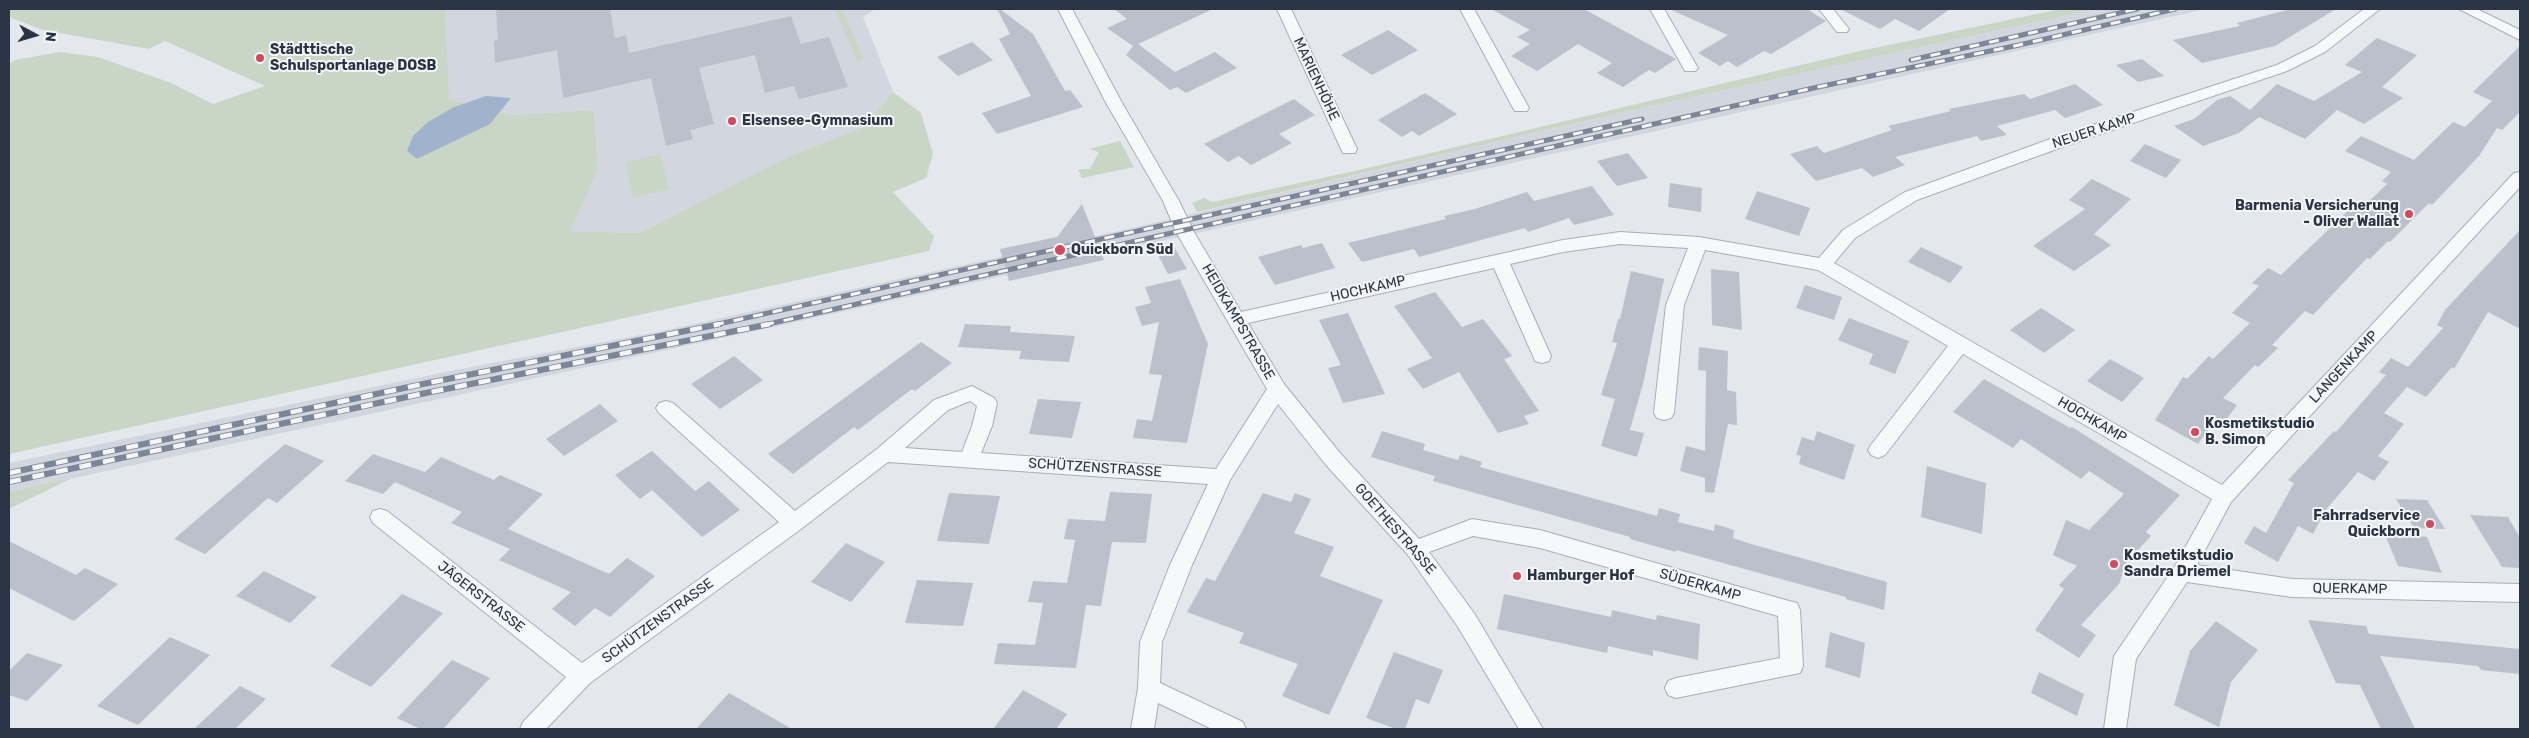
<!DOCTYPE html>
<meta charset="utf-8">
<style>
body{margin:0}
#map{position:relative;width:2529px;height:738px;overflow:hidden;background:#e4e7ec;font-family:Rubik,sans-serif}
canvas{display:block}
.frame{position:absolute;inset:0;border:10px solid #2b3445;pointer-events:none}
.north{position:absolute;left:10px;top:10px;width:50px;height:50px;-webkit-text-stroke:4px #f4f6f9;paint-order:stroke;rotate:96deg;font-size:14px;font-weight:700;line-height:20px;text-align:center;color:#2b3445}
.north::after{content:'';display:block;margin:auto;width:18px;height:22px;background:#2b3445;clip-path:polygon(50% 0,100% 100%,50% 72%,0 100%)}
</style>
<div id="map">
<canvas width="2529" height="738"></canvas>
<div class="frame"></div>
<div class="north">N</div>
</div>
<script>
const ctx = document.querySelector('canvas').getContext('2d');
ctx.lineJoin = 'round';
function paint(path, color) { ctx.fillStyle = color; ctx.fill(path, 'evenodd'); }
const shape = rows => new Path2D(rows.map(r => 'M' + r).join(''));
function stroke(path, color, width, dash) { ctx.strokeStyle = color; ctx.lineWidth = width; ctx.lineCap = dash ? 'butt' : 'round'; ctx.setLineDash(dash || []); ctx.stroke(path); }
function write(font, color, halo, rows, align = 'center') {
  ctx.font = font + ' Rubik,sans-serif'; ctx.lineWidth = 4; ctx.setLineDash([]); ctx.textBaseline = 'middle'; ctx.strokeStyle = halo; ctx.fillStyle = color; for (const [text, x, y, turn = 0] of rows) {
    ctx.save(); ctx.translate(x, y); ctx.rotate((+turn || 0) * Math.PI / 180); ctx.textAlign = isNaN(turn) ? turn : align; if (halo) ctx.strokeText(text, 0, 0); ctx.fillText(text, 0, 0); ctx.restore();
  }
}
paint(shape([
 [445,9,875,9,863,17,893,92,865,126,788,157,639,233,571,231,598,169,594,110,511,115,448,99],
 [2095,9,2206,9,773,327,9,492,9,463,455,370,662,331,1132,228,1615,114]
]), '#d2d6de');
paint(shape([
 [9,9,445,9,449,99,511,115,594,110,598,169,571,231,639,233,788,157,865,126,893,92,921,113,933,154,926,178,893,192,934,236,929,251,9,454,9,64,15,60,60,52,98,57,171,83,213,104,265,86,165,41,149,49,43,30,9,17],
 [835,9,842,9,863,58,861,61,857,61],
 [2061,9,2095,9,1615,114,1197,212,1192,203,1204,198,1212,202,1359,170,1860,51],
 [1120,141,1134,167,1082,178,1078,169,1090,169,1099,152,1089,149],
 [660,154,669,189,633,198,625,163],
 [72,478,9,509,9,492]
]), '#c9d6c5');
paint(shape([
 [486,96,511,98,490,124,417,159,407,151,413,136,428,122,454,107]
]), '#9fb4cc');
paint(shape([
 [496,9,610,9,615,38,626,35,629,53,791,16,801,44,829,37,848,87,799,99,794,86,765,93,755,55,699,68,714,124,690,130,693,139,666,146,651,78,563,98,557,50,495,63,494,41,498,40],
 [997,9,1000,9,1033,34,1065,91,1070,90,1083,107,997,134,982,113,1031,96,999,39,1010,34],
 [1114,9,1213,9,1138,44,1175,72,1215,52,1237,68,1186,93,1177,87,1170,90,1126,55,1133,46,1107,28,1127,19],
 [1491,9,1584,9,1676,59,1655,73,1649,70,1623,87,1597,73,1612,63,1578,44,1537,71,1511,56,1530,44,1517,37,1530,30],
 [1669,9,1807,9,1826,21,1771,54,1764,51,1737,67,1728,61,1720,66,1698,53,1728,35],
 [1840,9,1950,9,1919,31,1895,19,1880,29],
 [2291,9,2336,9,2275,46,2202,63,2173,40,2240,26,2237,23],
 [1388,30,1418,50,1372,75,1341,55],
 [2377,38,2417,55,2382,87,2403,98,2364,124,2337,110,2305,139,2259,117,2239,133,2203,146,2174,126,2194,119,2217,100,2230,96,2250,110,2277,84,2314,101,2362,72,2345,65],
 [972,42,993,60,958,76,937,57],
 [2520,46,2520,112,2502,130,2497,128,2479,156,2432,205,2429,203,2390,242,2388,241,2370,259,2367,258,2313,315,2305,311,2272,345,2278,348,2258,367,2255,365,2223,398,2237,405,2223,424,2215,420,2198,444,2155,420,2183,377,2187,379,2209,356,2213,359,2250,323,2232,313,2259,286,2252,283,2268,268,2281,275,2351,208,2359,211,2387,184,2382,181,2391,172,2345,151,2361,136,2414,160,2453,122,2465,127,2492,101,2473,92],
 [2142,59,2164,76,2138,82,2116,65],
 [2075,84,2103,105,2065,118,2055,110,1997,126,2007,135,1981,141,1977,136,1895,157,1905,165,1873,177,1862,168,1816,181,1790,154,1817,146,1824,153,1892,130,1888,126,1951,111,1949,109,2024,94,2030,99],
 [1425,93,1457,114,1419,136,1412,131,1402,137,1378,120],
 [1294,99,1315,115,1279,134,1292,143,1251,165,1239,156,1228,162,1204,144],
 [2145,144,2181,160,2166,178,2130,161],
 [1628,153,1648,178,1617,186,1597,161],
 [2092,179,2131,199,2094,234,2111,245,2074,271,2033,246,2085,209,2069,200],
 [1670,183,1702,188,1701,212,1668,207],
 [1592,186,1614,215,1574,225,1569,218,1528,232,1525,228,1419,257,1414,249,1362,262,1348,243,1446,219,1444,216,1475,209,1527,192,1534,201],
 [1757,191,1810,208,1799,236,1745,219],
 [1082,204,1104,260,1009,281,1000,249,1057,237],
 [2520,230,2520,329,2488,312,2454,369,2452,367,2426,397,2407,387,2384,413,2404,424,2378,456,2389,462,2374,481,2358,472,2325,511,2313,534,2298,526,2278,562,2244,543,2254,526,2266,533,2294,483,2288,480,2334,431,2336,432,2386,375,2379,372,2391,358,2408,367,2443,328,2437,325,2445,310],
 [1322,243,1335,268,1275,285,1258,257,1301,245,1303,248],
 [1921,247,1963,267,1950,283,1908,262],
 [1175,248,1187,269,1168,274,1157,253],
 [1711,269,1739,272,1742,330,1712,325],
 [1631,271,1664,279,1644,380,1630,430,1644,433,1637,457,1601,446,1615,399,1601,395,1617,343,1612,342,1618,319,1620,319],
 [1180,279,1208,344,1187,443,1133,438,1137,419,1152,421,1162,375,1149,374,1159,322,1142,326,1135,307,1151,303,1145,287],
 [1805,285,1842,297,1834,320,1796,308],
 [1435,292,1462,327,1483,319,1512,356,1504,359,1539,411,1524,416,1529,424,1498,433,1459,372,1423,389,1407,369,1432,358,1394,306],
 [2041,308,2075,330,2044,353,2010,330],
 [1348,313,1385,394,1343,403,1328,368,1341,365,1319,320],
 [1849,318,1909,341,1895,374,1869,364,1873,354,1838,340],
 [965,324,1011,326,1010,332,1075,336,1069,362,1019,359,1021,351,958,347],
 [921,342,952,363,915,391,912,389,858,430,854,427,793,474,768,454],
 [1699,347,1728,351,1727,390,1736,392,1737,425,1728,424,1714,493,1705,492,1705,478,1680,471,1686,446,1705,451,1706,371,1698,370],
 [734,356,763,380,720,409,691,384],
 [2110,359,2144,378,2122,402,2087,381],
 [1984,379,2070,428,2072,427,2180,495,2146,532,2151,536,2127,562,2119,584,2081,625,2096,635,2079,658,2035,630,2064,589,2059,585,2077,566,2053,555,2066,520,2089,530,2124,494,2089,471,2081,479,2021,439,2013,448,1953,412],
 [1038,399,1081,402,1072,438,1029,434],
 [600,404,618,421,564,456,546,439],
 [1382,431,1425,444,1423,450,1458,460,1460,455,1482,462,1480,467,1657,516,1659,508,1680,514,1678,522,1714,531,1715,524,1734,530,1733,538,1751,544,1887,582,1884,610,1846,599,1846,597,1676,550,1676,552,1630,539,1630,537,1433,481,1435,476,1371,457],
 [1817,431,1855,445,1844,480,1799,464,1801,456,1796,455,1802,437,1814,441],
 [285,444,324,461,277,503,268,498,205,554,174,539],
 [652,451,695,491,709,481,740,510,702,537,652,490,640,499,615,475],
 [373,454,425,472,441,457,494,480,500,475,543,494,508,529,609,574,627,558,655,576,610,617,595,608,575,626,552,609,571,592,499,560,510,549,451,523,462,512,395,482,383,494,345,481],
 [1927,466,1986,483,1982,534,1921,517],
 [1110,492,1152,494,1146,543,1112,542,1101,606,1086,605,1076,668,994,664,998,643,1035,645,1043,603,1028,602,1033,581,1067,583,1075,540,1064,539,1068,519,1105,521],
 [949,493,1000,496,989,544,937,541],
 [1263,493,1291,502,1295,493,1311,499,1294,533,1334,547,1320,576,1383,600,1329,715,1282,696,1298,664,1239,643,1244,633,1187,612,1206,578,1215,581],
 [2396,499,2427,500,2445,529,2414,528],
 [2470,515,2508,517,2520,538,2520,568,2502,567],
 [2383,530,2427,537,2442,573,2398,566],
 [9,541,76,575,85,568,118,584,74,621,9,588],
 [846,543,885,562,851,602,811,582],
 [264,571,317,597,290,623,236,596],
 [917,580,973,583,963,626,905,623],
 [402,594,443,613,371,687,330,666],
 [1504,594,1611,617,1612,610,1656,620,1657,615,1700,624,1698,660,1653,650,1653,656,1608,646,1607,653,1497,629],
 [2308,620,2366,626,2369,634,2520,649,2520,674,2481,670,2478,666,2380,656,2415,729,2381,729,2360,685,2336,683],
 [2216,621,2258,650,2231,682,2219,727,2174,705,2190,651],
 [1830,632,1865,643,1860,678,1825,667],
 [170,637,210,655,138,725,97,706],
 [1394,652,1443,670,1429,704,1416,699,1405,729,1396,729,1366,718],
 [27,653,63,665,27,701,9,695,9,671],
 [452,660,490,678,443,729,420,729,397,718],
 [2039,672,2084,694,2077,716,2031,693],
 [240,686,266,699,235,729,194,729],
 [1023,690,1067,714,1056,729,993,729],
 [729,693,792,729,696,729]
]), '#bbc0ca');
const minor = shape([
 [1058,9,1072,9,1121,101,1179,201,1194,232,1241,312,1563,240,1620,232,1699,237,1819,258,1843,230,1905,192,2053,138,2277,65,2315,46,2364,9,2380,9,2325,52,2287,71,2065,146,1917,200,1855,238,1834,263,2222,485,2514,173,2520,172,2520,187,2231,502,2197,565,2292,579,2520,584,2520,602,2292,597,2187,582,2136,659,2126,729,2104,729,2114,656,2175,566,2212,499,1963,354,1885,455,1878,458,1871,455,1868,450,1871,445,1948,346,1818,270,1705,250,1684,305,1674,413,1671,418,1664,420,1657,418,1654,413,1666,305,1688,248,1620,244,1563,252,1510,264,1551,356,1549,361,1542,363,1535,361,1533,356,1494,268,1248,323,1284,384,1340,453,1419,539,1472,519,1540,530,1789,601,1797,603,1800,610,1803,666,1800,673,1676,698,1668,695,1665,688,1668,681,1676,678,1780,658,1778,616,1540,548,1473,536,1429,552,1474,613,1543,729,1519,729,1458,627,1408,555,1326,465,1278,404,1230,480,1192,565,1162,642,1160,683,1243,722,1246,729,1212,729,1158,703,1154,729,1131,729,1138,688,1140,642,1170,565,1208,484,888,462,801,529,590,683,546,729,520,729,523,722,566,677,373,523,370,517,373,511,380,509,387,511,582,663,779,522,659,413,656,408,659,403,666,401,673,403,795,511,877,449,934,400,972,386,994,398,997,403,992,426,981,453,1216,469,1267,389,1176,232,1163,201,1105,101,1058,9],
 [970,401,977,406,972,426,962,452,905,448,948,410,970,401],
 [1277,9,1291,9,1357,149,1355,153,1343,153,1341,149,1277,9],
 [1460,9,1474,9,1529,108,1527,111,1515,111,1513,108,1460,9],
 [1650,9,1664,9,1698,68,1695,71,1685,71,1650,9],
 [1819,9,1833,9,1849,29,1847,32,1837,32,1819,9],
 [2459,9,2477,9,2520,30,2520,40,2459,9]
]);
stroke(minor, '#a9aeb7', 2);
paint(minor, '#f7f8fa');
const railFar1 = shape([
 [1911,60,2137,9],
 [714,325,1642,119],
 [764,325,1818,87,2019,45,2175,9]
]);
const rail = shape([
 [9,473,418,385,720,324],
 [9,482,416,395,770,324]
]);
stroke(railFar1, '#7d8696', 5);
stroke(rail, '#7d8696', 6);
stroke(railFar1, '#f4f6f9', 3, [10]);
stroke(rail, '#f4f6f9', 4.5, [12]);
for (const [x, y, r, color] of [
 [260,58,5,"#d1495b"],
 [732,121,5,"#d1495b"],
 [2409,214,5,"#d1495b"],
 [1060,250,6,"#d1495b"],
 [2195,432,5,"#d1495b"],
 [2430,524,5,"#d1495b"],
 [2114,564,5,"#d1495b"],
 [1517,576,5,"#d1495b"]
]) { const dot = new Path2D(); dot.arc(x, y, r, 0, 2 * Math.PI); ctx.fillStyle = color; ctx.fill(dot); stroke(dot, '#f4f6f9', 2); }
write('bold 14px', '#2b3445', '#f4f6f9', [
 ["Städttische",270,50],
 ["Schulsportanlage DOSB",270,66],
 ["Elsensee-Gymnasium",742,121],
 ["Barmenia Versicherung",2399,206,"right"],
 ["- Oliver Wallat",2399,222,"right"],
 ["Quickborn Süd",1071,250],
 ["Kosmetikstudio",2205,424],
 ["B. Simon",2205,440],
 ["Fahrradservice",2420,516,"right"],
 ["Quickborn",2420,532,"right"],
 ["Kosmetikstudio",2124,556],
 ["Sandra Driemel",2124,572],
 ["Hamburger Hof",1527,576]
], 'left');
write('14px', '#2b3445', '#f4f6f9', [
 ["MARIENHÖHE",1316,79,65],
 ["NEUER KAMP",2094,131,-18],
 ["HOCHKAMP",1368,289,-13],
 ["HEIDKAMPSTRASSE",1238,322,60],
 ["LANGENKAMP",2344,367,-47],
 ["HOCHKAMP",2092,420,30],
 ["SCHÜTZENSTRASSE",1095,468,4],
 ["GOETHESTRASSE",1395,529,49],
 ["SÜDERKAMP",1700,585,16],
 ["QUERKAMP",2350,589,1],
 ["JÄGERSTRASSE",481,597,38],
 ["SCHÜTZENSTRASSE",658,621,-36]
]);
</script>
